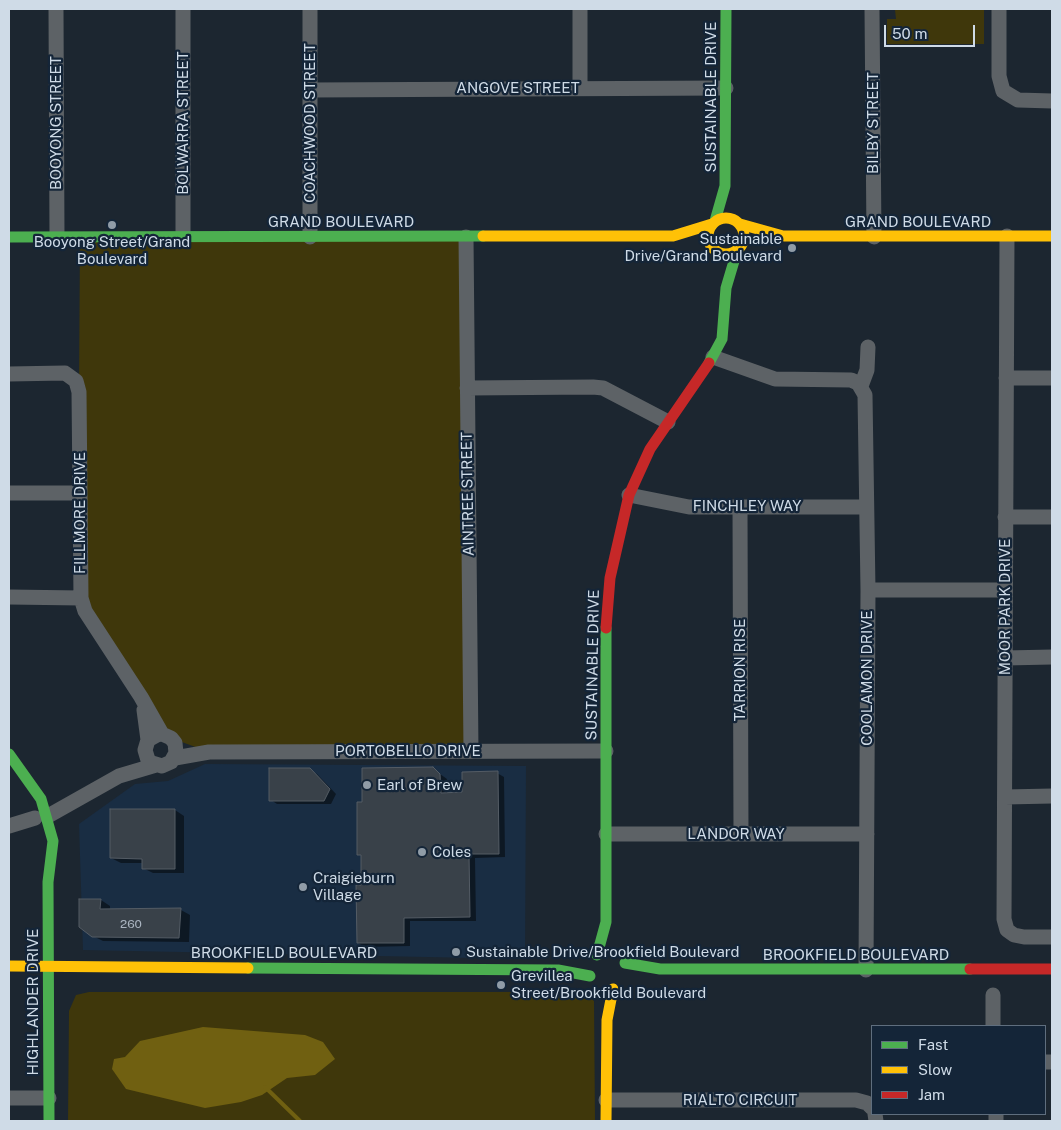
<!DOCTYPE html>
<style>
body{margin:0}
#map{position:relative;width:1061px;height:1130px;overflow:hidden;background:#1c2630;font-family:"Public Sans",sans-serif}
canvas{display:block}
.frame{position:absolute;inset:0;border:10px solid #cfdbe7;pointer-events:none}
.legend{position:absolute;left:871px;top:1025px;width:175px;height:90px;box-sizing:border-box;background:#142538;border:1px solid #5f6e7e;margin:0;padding:6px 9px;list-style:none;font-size:15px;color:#cfdbe7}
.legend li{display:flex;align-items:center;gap:10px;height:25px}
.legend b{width:25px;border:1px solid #5f6e7e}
.scale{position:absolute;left:884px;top:25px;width:91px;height:22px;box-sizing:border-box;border:2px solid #cfdbe7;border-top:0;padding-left:6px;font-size:15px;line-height:18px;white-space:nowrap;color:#cfdbe7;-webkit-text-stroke:4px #142538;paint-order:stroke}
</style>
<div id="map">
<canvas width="1061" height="1130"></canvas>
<div class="frame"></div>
<ul class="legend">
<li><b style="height:6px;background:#4caf50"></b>Fast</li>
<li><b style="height:6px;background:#ffc107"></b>Slow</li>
<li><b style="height:6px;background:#c62828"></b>Jam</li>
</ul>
<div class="scale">50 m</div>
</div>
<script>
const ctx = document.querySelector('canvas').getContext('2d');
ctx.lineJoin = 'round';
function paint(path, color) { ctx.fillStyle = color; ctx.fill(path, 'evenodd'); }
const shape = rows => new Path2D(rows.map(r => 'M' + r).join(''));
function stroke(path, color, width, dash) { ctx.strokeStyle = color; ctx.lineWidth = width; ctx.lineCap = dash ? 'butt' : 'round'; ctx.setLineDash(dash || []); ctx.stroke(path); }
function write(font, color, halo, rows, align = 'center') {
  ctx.font = font + ' "Public Sans",sans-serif'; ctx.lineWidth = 4.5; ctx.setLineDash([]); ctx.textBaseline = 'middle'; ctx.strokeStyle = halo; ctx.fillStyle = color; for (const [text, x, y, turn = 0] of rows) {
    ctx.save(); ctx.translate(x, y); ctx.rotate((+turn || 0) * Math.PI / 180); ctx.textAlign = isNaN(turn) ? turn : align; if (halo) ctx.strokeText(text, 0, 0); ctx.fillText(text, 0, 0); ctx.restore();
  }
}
paint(shape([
 [205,764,526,766,525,959,83,950,79,824,135,784,168,781]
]), '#192d43');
paint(shape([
 [895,10,984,10,984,44,887,44,887,19,896,19],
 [80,237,466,237,471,751,209,752,171,738,85,611,79,392],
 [89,992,584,992,594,1001,595,1121,68,1121,69,1011,76,995]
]), '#3f370b');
paint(shape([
 [203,1027,305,1035,323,1042,335,1059,315,1075,287,1078,262,1095,241,1102,205,1108,126,1089,112,1069,114,1059,125,1057,140,1041]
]), '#706011');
paint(shape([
 [433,769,447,779,447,794,464,793,497,773,504,777,505,857,475,858,476,921,410,921,410,946,365,947,358,943,362,886,362,856,358,854,364,804],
 [310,770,317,774,336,794,331,804,277,804,271,800],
 [175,810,184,816,184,873,153,873,143,868,143,863,121,863,111,858],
 [101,900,110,906,110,910,181,910,190,915,189,942,103,941,93,936]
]), '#0007');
stroke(shape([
 [265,1087,300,1121]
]), '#706011', 4);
const building = shape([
 [433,767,440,774,441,793,462,792,462,772,498,771,499,854,469,854,470,917,404,918,404,943,357,943,356,885,361,885,361,855,357,855,357,802,362,802,362,768,433,767],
 [269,768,310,768,330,789,324,801,269,801,269,768],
 [110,809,175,809,175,869,142,869,142,859,110,858,110,809],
 [79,899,101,899,100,909,181,908,179,938,92,937,79,927,79,899]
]);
paint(building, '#394149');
stroke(building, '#545c65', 1);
stroke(shape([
 [56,9,57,237],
 [183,9,183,237],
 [310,9,310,237],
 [872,9,874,237],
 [999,9,999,76,1003,91,1018,100,1052,101],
 [580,88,580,9],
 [310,90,726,88],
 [1007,236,1004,919,1007,930,1014,935,1024,937,1052,937],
 [466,237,471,751],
 [713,357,775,379,851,380,858,383,865,395,868,590,866,970],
 [9,374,65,373,76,381,79,392,81,598,85,611,141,697,162,734],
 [1006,378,1052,378],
 [861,386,867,370,868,347],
 [467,388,593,387,603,388,668,422],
 [9,493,80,493],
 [629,495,689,507,866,507],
 [740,506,741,834],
 [1005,517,1052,517],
 [868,590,1005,590],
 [9,597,81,598],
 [1005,658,1052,657],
 [144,710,148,740,145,750,148,760,152,763,162,766,171,762,176,753,175,743,171,738,162,734,157,735,148,740],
 [175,758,209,752,606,751],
 [1005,797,1052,796],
 [48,816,119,776,156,765],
 [9,826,35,818],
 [606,834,867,834],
 [993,995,993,1026],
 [1045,1062,1052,1062],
 [9,1098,49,1098],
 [606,1100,856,1100,867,1103,872,1108],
 [875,1114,876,1121],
 [996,1121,996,1114]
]), '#5d6266', 15);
stroke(shape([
 [715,221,725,186,726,9],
 [9,237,483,236],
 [709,363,722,339,726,288,737,251],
 [9,754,41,799,53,841,48,882,49,1121],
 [597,955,606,922,606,628],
 [625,963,660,969,970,969],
 [248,968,558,970,590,976]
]), '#4caf50', 11);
stroke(shape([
 '708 236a18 18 0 1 1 36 0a18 18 0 1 1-36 0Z',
 [740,224,783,236,1052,236],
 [483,236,673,236,712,224],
 [9,966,248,968],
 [606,1121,607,1020,613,989]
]), '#ffc107', 11);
stroke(shape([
 [606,628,610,578,629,495,650,449,709,363],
 [970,969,1052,969]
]), '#c62828', 11);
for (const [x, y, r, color] of [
 [112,225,5,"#909ca7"],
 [792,248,5,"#909ca7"],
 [367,785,5,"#909ca7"],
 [422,852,5,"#909ca7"],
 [303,887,5,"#909ca7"],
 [456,952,5,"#909ca7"],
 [501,985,5,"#909ca7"]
]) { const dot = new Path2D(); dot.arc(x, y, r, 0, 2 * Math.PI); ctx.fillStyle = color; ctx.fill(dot); stroke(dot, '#142538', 2); }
write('12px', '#aab4c0', null, [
 ["260",131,924]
]);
write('15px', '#cfdbe7', '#142538', [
 ["ANGOVE STREET",518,88],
 ["SUSTAINABLE DRIVE",711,97,-90],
 ["BOOYONG STREET",56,123,-90],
 ["BOLWARRA STREET",183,123,-90],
 ["COACHWOOD STREET",310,123,-90],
 ["BILBY STREET",873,123,-90],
 ["GRAND BOULEVARD",341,222],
 ["GRAND BOULEVARD",918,222],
 ["AINTREE STREET",468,494,-91],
 ["FINCHLEY WAY",747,506],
 ["FILLMORE DRIVE",80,513,-90],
 ["MOOR PARK DRIVE",1005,607,-90],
 ["SUSTAINABLE DRIVE",593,665,-89],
 ["TARRION RISE",740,670,-90],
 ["COOLAMON DRIVE",867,678,-90],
 ["PORTOBELLO DRIVE",408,751],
 ["LANDOR WAY",736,834],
 ["BROOKFIELD BOULEVARD",284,953],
 ["BROOKFIELD BOULEVARD",856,955],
 ["HIGHLANDER DRIVE",33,1002,-90],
 ["RIALTO CIRCUIT",740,1100]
]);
write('15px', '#cfdbe7', '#142538', [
 ["Sustainable",782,239,"right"],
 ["Drive/Grand Boulevard",782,256,"right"],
 ["Booyong Street/Grand",112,242,"center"],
 ["Boulevard",112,259,"center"],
 ["Earl of Brew",377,785],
 ["Coles",432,852],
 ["Craigieburn",313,878],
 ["Village",313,895],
 ["Sustainable Drive/Brookfield Boulevard",466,952],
 ["Grevillea",511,976],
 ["Street/Brookfield Boulevard",511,993]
], 'left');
</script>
